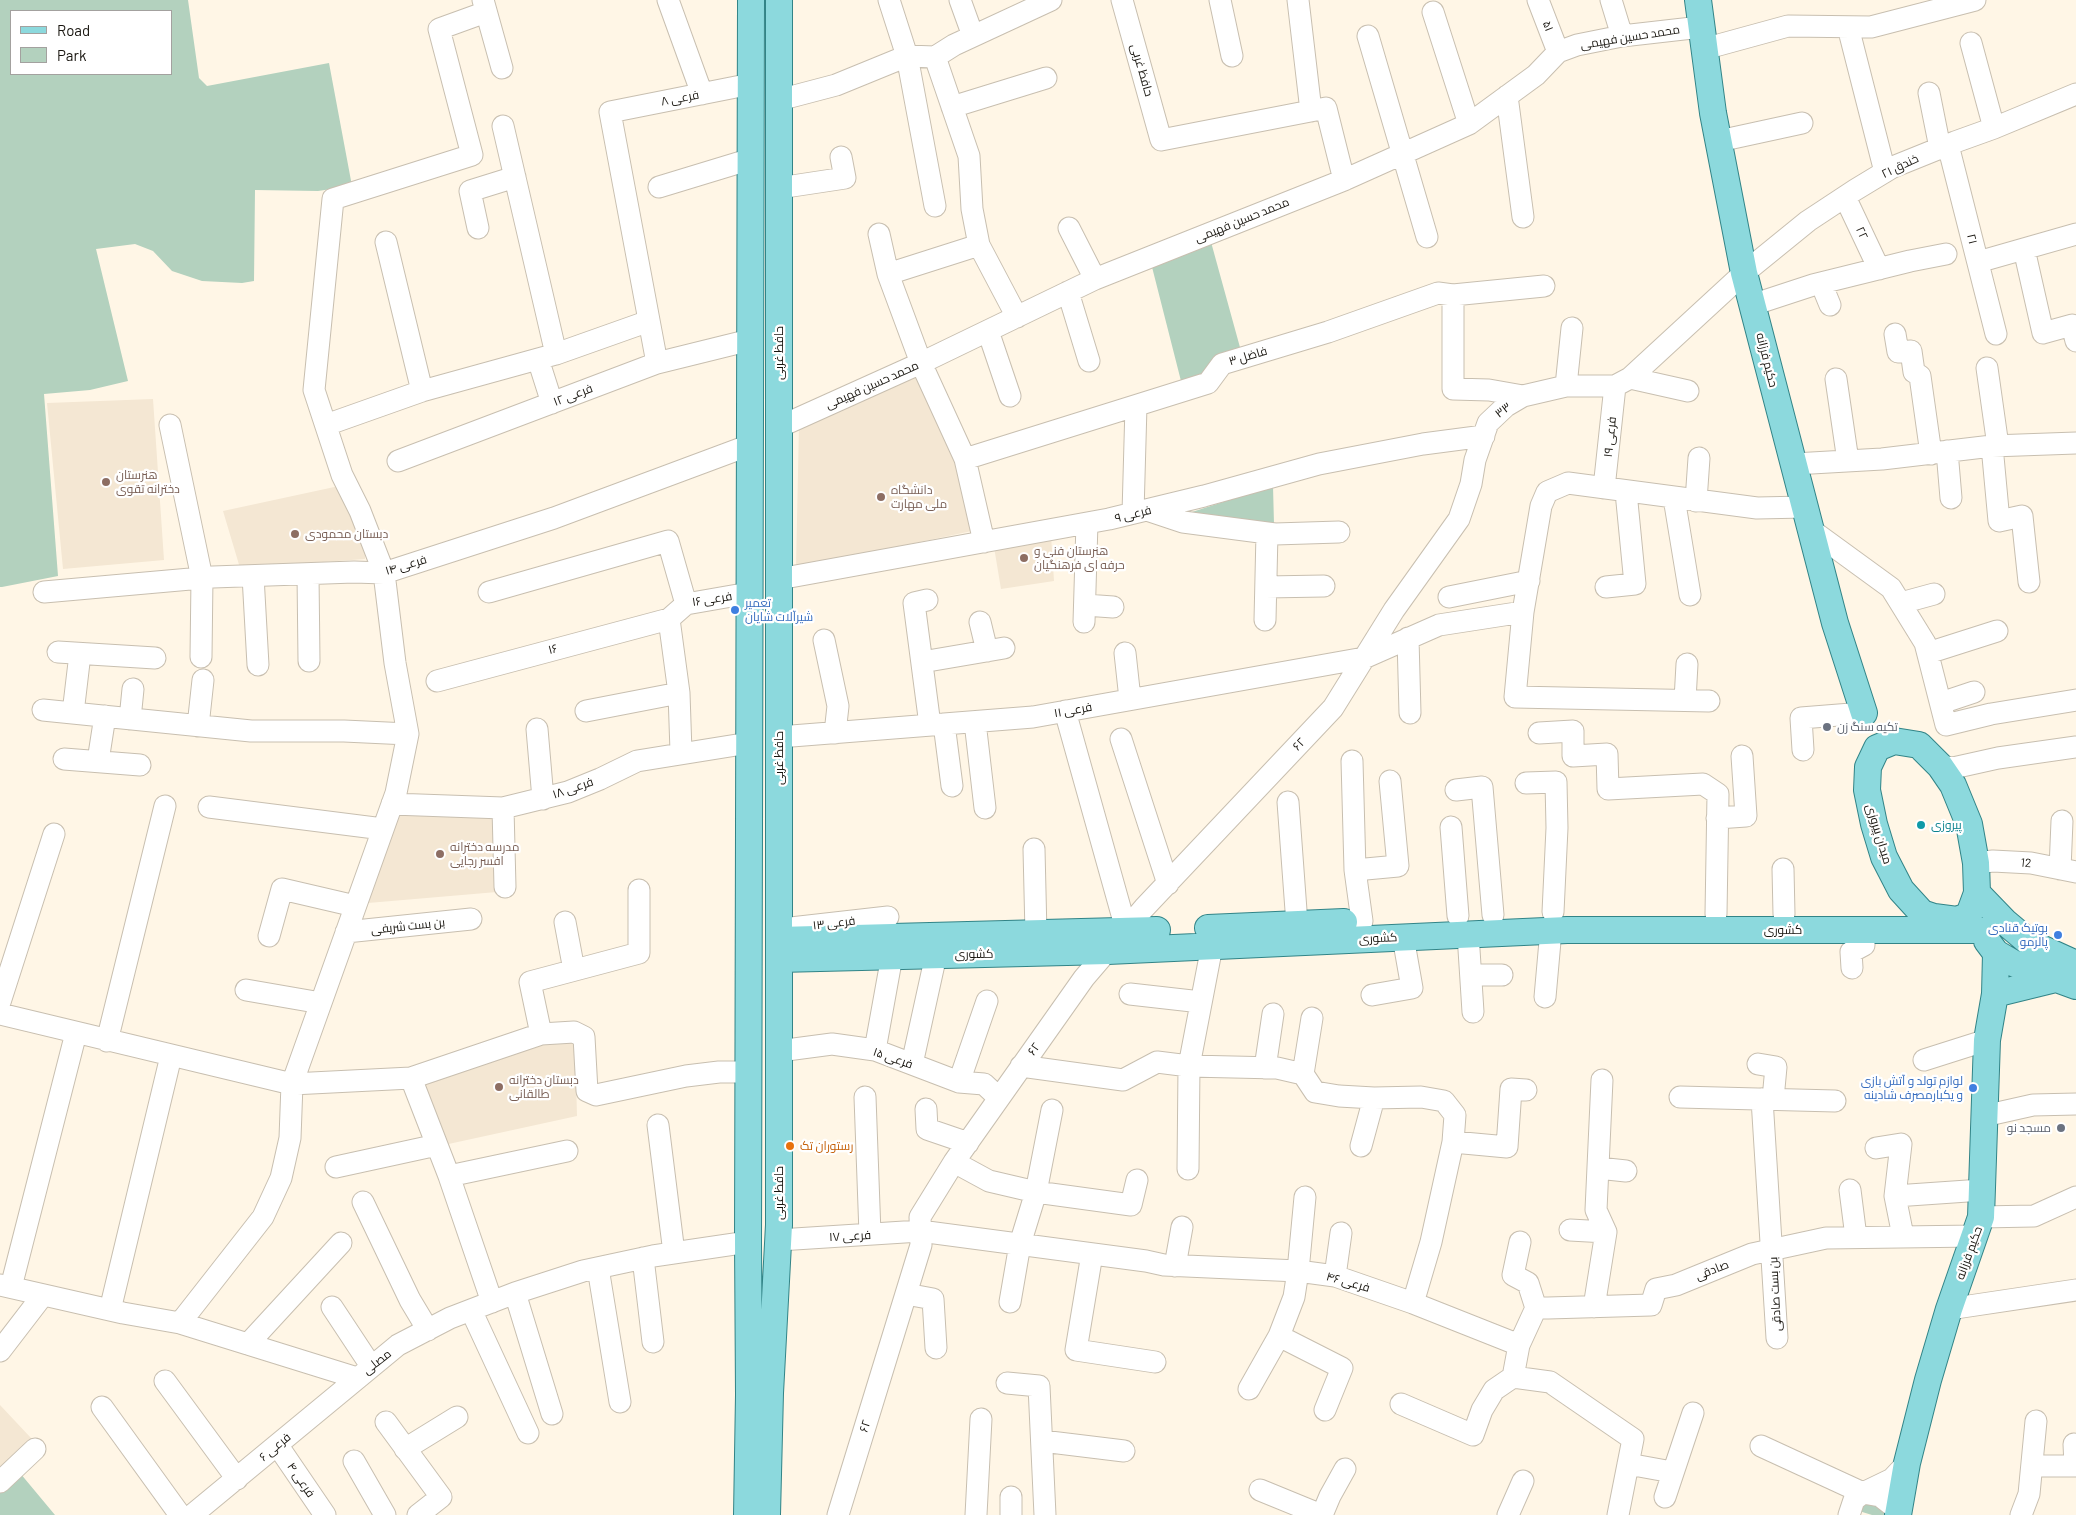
<!DOCTYPE html>
<meta charset="utf-8">
<style>
body{margin:0}
#map{position:relative;width:2076px;height:1515px;overflow:hidden;background:#fff6e6;font-family:Barlow,sans-serif}
canvas{display:block}
.legend{position:absolute;left:10px;top:10px;width:162px;height:65px;box-sizing:border-box;background:#fff;border:1px solid #a3a19f;margin:0;padding:6px 9px;list-style:none;font-size:15px;color:#18150f}
.legend li{display:flex;align-items:center;gap:10px;height:25px}
.legend b{width:25px;border:1px solid #a3a19f}
</style>
<div id="map">
<canvas width="2076" height="1515"></canvas>
<ul class="legend">
<li><b style="height:6px;background:#8cd9dd"></b>Road</li>
<li><b style="height:14px;background:#b3d1be"></b>Park</li>
</ul>
</div>
<script>
const ctx = document.querySelector('canvas').getContext('2d');
ctx.lineJoin = 'round';
function paint(path, color) { ctx.fillStyle = color; ctx.fill(path, 'evenodd'); }
const shape = rows => new Path2D(rows.map(r => 'M' + r).join(''));
function stroke(path, color, width, dash) { ctx.strokeStyle = color; ctx.lineWidth = width; ctx.lineCap = dash ? 'butt' : 'round'; ctx.setLineDash(dash || []); ctx.stroke(path); }
function write(font, color, halo, rows, align = 'center') {
  ctx.font = font + ' Barlow,Cairo,sans-serif'; ctx.lineWidth = 4.5; ctx.setLineDash([]); ctx.textBaseline = 'middle'; ctx.strokeStyle = halo; ctx.fillStyle = color; for (const [text, x, y, turn = 0] of rows) {
    ctx.save(); ctx.translate(x, y); ctx.rotate((+turn || 0) * Math.PI / 180); ctx.textAlign = isNaN(turn) ? turn : align; if (halo) ctx.strokeText(text, 0, 0); ctx.fillText(text, 0, 0); ctx.restore();
  }
}
paint(shape([
 [920,371,959,463,972,531,796,568,799,425],
 [153,399,164,560,63,569,47,403],
 [339,486,365,548,365,559,240,568,223,511],
 [1051,535,1054,581,1001,589,994,547],
 [399,813,493,816,497,892,368,903],
 [575,1039,577,1116,444,1145,420,1081,516,1048],
 [0,1405,31,1438,0,1469]
]), '#f4e7d3');
paint(shape([
 [0,0,188,0,199,78,207,86,329,63,352,186,318,191,255,190,254,281,242,283,202,281,172,271,153,251,135,244,96,249,128,381,90,390,44,394,58,576,2,587,0,587],
 [11,11,171,11,171,74,11,74],
 [1211,242,1241,351,1203,376,1181,381,1152,267],
 [1273,486,1274,524,1192,512],
 [20,1473,55,1515,0,1515,0,1493],
 [1876,1500,1887,1515,1872,1515,1859,1511,1864,1502]
]), '#b3d1be');
const minor = shape([
 [483,0,502,68],
 [668,0,702,94],
 [889,0,907,56,935,206],
 [960,0,973,36],
 [1122,0,1161,140,1326,108,1344,180],
 [1220,0,1232,56],
 [1298,0,1311,111],
 [1538,0,1558,52],
 [1611,0,1622,36],
 [1433,12,1469,124],
 [1848,27,1885,172],
 [1368,36,1427,237],
 [1971,43,1994,128],
 [1704,49,1788,26,1871,27,1975,0],
 [935,57,969,156,972,209,979,245,1017,317],
 [1929,93,1940,148],
 [1507,96,1523,217],
 [779,100,836,85,907,56,935,57,954,45,1051,0],
 [952,107,1046,78],
 [503,126,556,354],
 [1719,141,1802,123],
 [1948,145,1996,334],
 [659,187,751,159],
 [779,188,845,178,841,157],
 [1845,197,1879,269],
 [478,228,470,191,515,177],
 [1069,228,1095,279],
 [879,234,888,274,921,363,965,459,984,542],
 [386,242,422,391],
 [2024,249,2043,333,2072,325,2076,341],
 [1978,262,2076,234],
 [888,274,979,245],
 [1821,283,1830,305],
 [1068,292,1089,361],
 [1453,295,1453,389,1489,390,1523,396],
 [1752,305,1813,285,1910,261,1946,254],
 [988,331,1010,396],
 [1895,334,1898,352,1911,351,1914,372,1920,376,1931,454],
 [538,359,552,403],
 [657,363,610,112,751,84],
 [1987,368,1998,446],
 [1630,378,1688,391],
 [1836,379,1848,461],
 [1566,386,1572,328],
 [170,425,202,578,201,657],
 [326,425,422,391,556,354,649,321],
 [779,427,921,363,1095,279,1344,180,1469,124,1536,75,1558,52,1577,45,1622,36,1701,27],
 [1992,446,1999,521,2022,516,2029,582],
 [1947,451,1951,498],
 [965,459,1208,383,1222,364,1328,332,1438,293,1453,295,1544,286],
 [398,461,657,363,750,340],
 [1794,464,1882,459,1992,446,2076,443],
 [1604,488,1615,386],
 [1674,498,1690,595],
 [1696,501,1699,458],
 [1147,510,1183,522,1275,534,1339,532],
 [1133,513,1136,406],
 [1810,529,1891,588,1925,643,1946,725,1991,714,2076,700],
 [308,574,309,661],
 [253,576,258,665],
 [779,579,1109,519,1204,496,1319,464,1423,444,1484,436],
 [1266,587,1324,586],
 [1606,587,1635,584,1626,492],
 [44,592,213,577,354,572,384,573,554,518,750,445],
 [489,592,668,541,686,604],
 [1449,597,1529,581],
 [927,600,914,603,930,725],
 [1901,603,1934,594],
 [1085,605,1113,607],
 [1265,620,1267,533],
 [980,622,987,651],
 [1084,622,1087,523],
 [1408,638,1410,713],
 [824,640,838,706,835,733],
 [58,652,155,658],
 [1125,653,1130,699],
 [1928,653,1997,631],
 [922,662,1004,648],
 [437,681,669,619],
 [1685,700,1687,664],
 [1709,701,1515,697,1523,612,1541,506,1547,492,1568,483,1757,508,1805,507],
 [1941,703,1974,692],
 [43,710,251,731,344,731,408,734],
 [586,711,679,693],
 [1065,711,1126,929],
 [73,713,80,654],
 [130,719,133,689],
 [975,722,985,808],
 [944,724,952,786],
 [198,726,203,680],
 [537,729,543,799],
 [1539,733,1573,731,1573,756,1607,754,1608,789,1703,784,1718,794,1716,914],
 [779,737,1033,717,1364,658,1439,625,1523,612],
 [1121,739,1168,884],
 [1803,750,1801,718,1864,713],
 [681,752,679,693,669,619,686,604,749,593],
 [64,759,140,765],
 [98,761,105,716],
 [1352,761,1355,870,1362,921],
 [1940,766,1953,768,1998,758,2076,747],
 [1526,783,1556,782,1557,828,1553,912],
 [1456,790,1482,787,1493,915],
 [1288,802,1297,924],
 [392,804,503,808,568,792,600,779,637,761,749,743],
 [209,807,383,829],
 [503,808,505,887],
 [1717,818,1746,816,1742,756],
 [1451,827,1458,916],
 [1034,849,1036,934],
 [1976,863,1993,861,2031,863,2076,872],
 [1783,869,1784,914],
 [2060,869,2062,821],
 [1355,870,1398,866,1390,781],
 [565,922,574,970],
 [782,929,888,917],
 [346,932,471,919],
 [1468,934,1473,1012],
 [269,936,282,889,355,906],
 [1852,968,1851,952,1864,945,1864,930],
 [1472,975,1502,975],
 [246,990,321,1003],
 [1130,994,1201,1002],
 [1372,995,1412,988,1403,937],
 [1545,997,1551,930],
 [0,1002,54,834],
 [0,1014,292,1084,411,1078,541,1034,530,982,639,953,639,890],
 [541,1034,574,1032,584,1037,587,1091,596,1095,686,1076,719,1072,748,1072],
 [107,1041,165,806],
 [875,1050,892,956],
 [779,1051,832,1044,875,1050,959,1082,984,1084,999,1098],
 [1924,1060,1987,1040],
 [912,1064,936,955],
 [1758,1064,1776,1067,1773,1099],
 [1021,1066,1123,1080,1157,1062,1189,1066,1277,1068,1303,1074,1315,1092,1339,1096,1374,1098,1421,1097,1444,1101,1455,1115,1453,1142,1431,1242,1413,1303],
 [1265,1068,1273,1014],
 [1303,1074,1312,1018],
 [411,1078,449,1176,492,1302],
 [959,1082,987,1001],
 [865,1097,870,1234],
 [1680,1097,1835,1101],
 [1762,1099,1777,1338],
 [926,1109,927,1129,968,1143],
 [1984,1116,2033,1105,2076,1104],
 [658,1125,674,1253],
 [1453,1142,1507,1147,1511,1089,1526,1090],
 [1361,1146,1374,1098],
 [1876,1148,1901,1144,1895,1196,1903,1236],
 [954,1162,989,1181,1036,1192,1131,1205,1137,1180],
 [336,1167,437,1145],
 [1598,1168,1626,1171],
 [1188,1169,1189,1066,1212,946],
 [449,1176,567,1151],
 [1850,1190,1856,1237],
 [1895,1196,1982,1190],
 [363,1202,410,1300,428,1330],
 [1981,1217,2034,1216,2076,1197],
 [1570,1230,1606,1232],
 [779,1240,920,1231,1146,1261,1164,1265,1298,1271,1335,1276,1413,1303,1519,1345,1513,1377,1550,1382,1633,1439,1618,1515],
 [1520,1242,1513,1275,1528,1283,1536,1308,1548,1308,1651,1305,1656,1289,1676,1285,1752,1254,1826,1238,1975,1236],
 [1092,1254,1076,1350,1155,1362],
 [643,1258,653,1342],
 [1175,1266,1182,1227],
 [598,1268,620,1402],
 [1335,1276,1341,1233],
 [0,1285,123,1313,180,1323,357,1378],
 [11,1287,76,1033],
 [515,1293,552,1414],
 [906,1294,933,1299,936,1348],
 [1010,1302,1020,1244,1036,1192,1052,1110],
 [332,1307,371,1366],
 [1594,1307,1606,1232,1596,1210,1602,1080],
 [1949,1309,2076,1290],
 [110,1310,171,1056],
 [471,1310,528,1433],
 [180,1323,263,1217,281,1178,290,1138,292,1084,396,793,408,734,395,663,384,573,360,511,342,475,314,390,333,199,472,155,439,29,486,12],
 [1279,1336,1342,1368,1325,1410],
 [248,1344,341,1243],
 [1519,1345,1536,1308],
 [0,1351,43,1295],
 [165,1381,237,1479],
 [1007,1383,1039,1386,1045,1515],
 [1249,1389,1279,1336,1294,1297,1298,1271,1305,1197],
 [1401,1404,1473,1435,1482,1410,1494,1390,1513,1377],
 [102,1407,180,1515],
 [386,1422,441,1497,418,1515],
 [1042,1441,1124,1451],
 [278,1446,325,1515],
 [1761,1446,1863,1493,1880,1496,1898,1510],
 [405,1449,457,1417],
 [354,1461,385,1515],
 [1628,1464,1672,1472],
 [2032,1466,2075,1466,2074,1444],
 [0,1482,35,1449],
 [1260,1490,1321,1515],
 [1665,1497,1693,1413],
 [192,1515,398,1345,450,1318,515,1293,583,1271,653,1256,748,1242],
 [838,1515,921,1245,920,1217,954,1162,1084,978,1144,908,1333,708,1394,610,1459,519,1471,484,1475,460,1488,423,1506,406,1523,396,1566,386,1615,386,1630,378,1744,273,1808,221,1855,190,1893,167,1955,142,1994,128,2076,94],
 [976,1515,981,1419],
 [1011,1515,1011,1497],
 [1322,1515,1330,1496,1345,1469],
 [1508,1515,1523,1481],
 [1849,1515,1854,1500,1863,1493,1892,1479,1907,1463],
 [2021,1515,2029,1494,2036,1421]
]);
const major = shape([
 [1698,0,1713,113,1744,273,1835,623,1864,713],
 [1894,741,1919,745,1940,766,1953,785,1969,824,1976,863,1977,893,1970,912,1967,916,1957,920,1934,917,1922,913,1901,890,1884,857,1874,824,1867,790,1868,767,1877,748,1894,741],
 [1977,893,2005,922,2030,943,2076,964],
 [1208,928,1344,922],
 [779,940,1157,930],
 [1987,941,1996,953,2013,963,2076,986],
 [779,959,1108,951,1567,930,1978,930],
 [1995,994,2056,979],
 [747,1515,749,1395,748,1242,751,0],
 [767,1515,770,1393,779,1225,779,0],
 [1898,1515,1907,1463,1928,1380,1949,1309,1981,1217,1987,1040,1995,994,1996,953]
]);
stroke(minor, '#c8bfb0', 23);
stroke(major, '#328487', 28);
stroke(minor, '#fff', 21);
stroke(major, '#8cd9dd', 26);
for (const [x, y, r, color] of [
 [106,482,5,"#8d6e63"],
 [881,497,5,"#8d6e63"],
 [295,534,5,"#8d6e63"],
 [1024,558,5,"#8d6e63"],
 [735,610,5,"#3f7fe0"],
 [1827,727,5,"#6b7280"],
 [1921,825,5,"#0f9aa8"],
 [440,854,5,"#8d6e63"],
 [2058,935,5,"#3f7fe0"],
 [499,1087,5,"#8d6e63"],
 [1973,1088,5,"#3f7fe0"],
 [2061,1128,5,"#6b7280"],
 [790,1146,5,"#e8710a"]
]) { const dot = new Path2D(); dot.arc(x, y, r, 0, 2 * Math.PI); ctx.fillStyle = color; ctx.fill(dot); stroke(dot, '#fff', 2); }
write('12px', '#18150f', '#fff', [
 ["۵۱",1548,26,69],
 ["محمد حسین فهیمی",1630,37,-9],
 ["حافظ غربی",1142,70,74],
 ["فرعی ۸",680,98,-11],
 ["۲۱ خندق",1900,166,-26],
 ["محمد حسین فهیمی",1242,220,-22],
 ["۲۲",1862,233,65],
 ["۲۱",1972,239,76],
 ["حافظ غربی",779,353,-90],
 ["فاضل ۳",1248,356,-17],
 ["حکیم فرزانه",1767,360,76],
 ["محمد حسین فهیمی",872,385,-24],
 ["فرعی ۱۲",573,395,-21],
 ["۳۳",1503,410,-38],
 ["فرعی ۱۹",1610,437,-84],
 ["فرعی ۹",1133,514,-14],
 ["فرعی ۱۴",406,565,-17],
 ["فرعی ۱۶",712,599,-9],
 ["۱۶",553,649,-15],
 ["فرعی ۱۱",1073,710,-10],
 ["۶۲",1299,744,-47],
 ["حافظ غربی",779,758,-90],
 ["فرعی ۱۸",573,788,-19],
 ["میدان پیروزی",1879,834,73],
 ["12",2026,863,6],
 ["فرعی ۱۳",834,923,-7],
 ["بن بست شریفی",408,926,-6],
 ["کشوری",1783,930],
 ["کشوری",1378,938,-3],
 ["کشوری",974,954,-1],
 ["۶۲",1034,1049,-55],
 ["فرعی ۱۵",893,1058,19],
 ["حافظ غربی",779,1193,-90],
 ["فرعی ۱۷",850,1236,-3],
 ["حکیم فرزانه",1969,1253,-70],
 ["صادقی",1712,1270,-22],
 ["فرعی ۴۶",1348,1282,16],
 ["بن بست صادقی",1775,1294,-93],
 ["مصلی",377,1362,-38],
 ["۶۲",865,1426,-73],
 ["فرعی ۶",275,1447,-40],
 ["فرعی ۴",301,1480,56]
]);
write('12px', '#785e54', '#fff', [
 ["هنرستان",116,475],
 ["دخترانه تقوی",116,489],
 ["دانشگاه",891,490],
 ["ملی مهارت",891,504],
 ["دبستان محمودی",305,534],
 ["هنرستان فنی و",1034,551],
 ["حرفه ای فرهنگیان",1034,565],
 ["مدرسه دخترانه",450,847],
 ["افسر رجایی",450,861],
 ["دبستان دخترانه",509,1080],
 ["طالقانی",509,1094]
], 'left');
write('12px', '#366cbe', '#fff', [
 ["تعمیر",745,603,"left"],
 ["شیرآلات شایان",745,617,"left"],
 ["بوتیک قنادی",2048,928],
 ["پالرمو",2048,942],
 ["لوازم تولد و آتش بازی",1963,1081],
 ["و یکبارمصرف شادینه",1963,1095]
], 'right');
write('12px', '#5b616d', '#fff', [
 ["تکیه سنگ زن",1837,727],
 ["مسجد نو",2051,1128,"right"]
], 'left');
write('12px', '#0d838f', '#fff', [
 ["پیروزی",1931,825]
], 'left');
write('12px', '#c56008', '#fff', [
 ["رستوران تک",800,1146]
], 'left');
</script>
